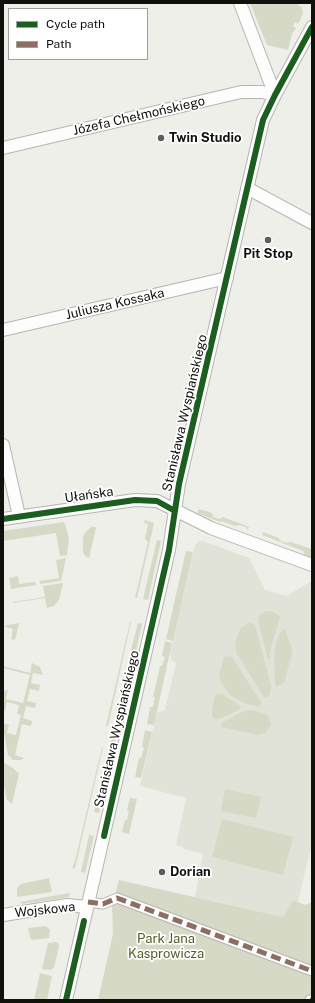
<!DOCTYPE html>
<meta charset="utf-8">
<style>
body{margin:0}
#map{position:relative;width:315px;height:1003px;overflow:hidden;background:#eeefe9;font-family:"Public Sans",sans-serif}
canvas{display:block}
.frame{position:absolute;inset:0;border:4px solid #10100d;pointer-events:none}
.legend{position:absolute;left:8px;top:8px;width:140px;height:52px;box-sizing:border-box;background:#fff;border:1px solid #9f9f9e;margin:0;padding:5px 7px;list-style:none;font-size:12px;color:#10100d}
.legend li{display:flex;align-items:center;gap:8px;height:20px}
.legend b{width:20px;border:1px solid #9f9f9e}
</style>
<div id="map">
<canvas width="315" height="1003"></canvas>
<div class="frame"></div>
<ul class="legend">
<li><b style="height:5px;background:#1b5e20"></b>Cycle path</li>
<li><b style="height:5px;background:#8d6e63"></b>Path</li>
</ul>
</div>
<script>
const ctx = document.querySelector('canvas').getContext('2d');
ctx.lineJoin = 'round';
function paint(path, color) { ctx.fillStyle = color; ctx.fill(path, 'evenodd'); }
const shape = rows => new Path2D(rows.map(r => 'M' + r).join(''));
function stroke(path, color, width, dash) { ctx.strokeStyle = color; ctx.lineWidth = width; ctx.lineCap = dash ? 'butt' : 'round'; ctx.setLineDash(dash || []); ctx.stroke(path); }
function write(font, color, halo, rows, align = 'center') {
  ctx.font = font + ' "Public Sans",sans-serif'; ctx.lineWidth = 3.5; ctx.setLineDash([]); ctx.textBaseline = 'middle'; ctx.strokeStyle = halo; ctx.fillStyle = color; for (const [text, x, y, turn = 0] of rows) {
    ctx.save(); ctx.translate(x, y); ctx.rotate((+turn || 0) * Math.PI / 180); ctx.textAlign = isNaN(turn) ? turn : align; if (halo) ctx.strokeText(text, 0, 0); ctx.fillText(text, 0, 0); ctx.restore();
  }
}
paint(shape([
 [203,541,249,558,265,590,286,596,312,581,312,842,298,902,293,900,283,917,195,897,203,854,183,849,183,847,176,845,186,798,140,786,156,715,158,712,165,710,176,663,172,661,170,653,195,545,198,542]
]), '#e1e3d8');
paint(shape([
 [250,3,296,3,302,8,303,14,298,24,295,22,293,26,296,28,292,34,288,50,267,45],
 [199,509,212,513,213,517,220,519,223,517,249,527,248,530,246,527,238,525,235,526,221,521,220,522,197,513],
 [145,520,154,523,137,598,135,598,148,542,145,539,148,524,144,523],
 [64,522,66,527,69,538,67,555,60,556,56,533,3,541,3,531],
 [91,527,96,527,96,528,89,558,86,557,83,553,83,538,85,533],
 [263,532,279,538,280,541,287,543,290,542,312,549,312,559,305,556,303,551,262,535],
 [157,540,161,541,148,600,143,599],
 [186,551,193,552,173,641,166,639],
 [66,558,61,581,40,584,40,581,59,578,56,560],
 [18,576,19,584,35,582,36,585,11,589,9,578],
 [63,583,59,600,54,606,47,608,45,598,13,603,13,602,45,597,43,586],
 [267,611,274,612,280,617,271,648,270,659,268,660,258,620,260,614],
 [130,622,131,622,108,726,106,726],
 [250,622,255,625,271,685,270,695,266,697,264,697,236,652,235,643,237,636,241,628],
 [19,623,15,640,11,639,13,629,3,626],
 [138,623,142,624,135,655,130,654],
 [285,629,292,649,292,653,284,683,277,686,275,685,275,679,274,656,276,642,280,633,282,630],
 [165,641,172,643,154,725,147,724,150,707,153,707,155,697,153,697,160,666,162,666,165,657,162,656],
 [230,656,232,657,261,702,261,705,258,707,244,703,230,695,222,684,219,675,224,657],
 [32,663,40,667,43,675,33,673,31,683,40,685,39,691,30,689,27,701,36,703,35,708,26,706,23,718,32,721,31,726,22,724,15,755,24,758,21,760,13,760,8,755,3,727,5,724,9,724,7,733,16,735,21,715,17,714,19,705,7,702,5,711,3,710,3,691,8,690,6,699,23,703,30,675,3,668,3,666,30,673],
 [125,677,130,678,123,709,118,708],
 [220,694,222,694,240,706,240,709,220,719,215,719,212,717,212,709,215,695],
 [252,710,266,714,269,717,271,724,266,733,258,735,221,727,221,723,244,711],
 [145,730,152,732,141,778,135,777,139,758,141,758,144,748,142,747],
 [113,732,117,733,111,763,106,762],
 [102,747,103,747,75,868,72,868,75,861],
 [3,762,13,768,19,774,12,804,7,800,6,796,3,777],
 [100,785,105,786,99,813,94,812],
 [225,789,261,797,256,818,221,811],
 [130,798,137,799,129,834,122,832,125,820,127,820,129,811,127,810],
 [222,819,293,837,283,875,212,857],
 [89,835,94,836,85,873,81,872],
 [49,878,52,892,17,897,17,888,21,884],
 [119,880,283,917,293,900,305,905,312,902,312,1000,98,1000,113,934,112,906],
 [70,893,69,897,23,904,19,902],
 [46,926,50,930,49,938,32,940,30,938,28,928],
 [55,942,58,943,59,947,54,967,51,970,42,969,48,943],
 [40,973,52,976,47,1000,34,1000]
]), '#d6d9c5');
const pedestrian = shape([
 [88,902,103,904,117,898,312,971],
 [310,1000,312,1000]
]);
const minor = shape([
 [240,3,275,95],
 [3,148,241,92,262,92,275,95],
 [247,188,312,223],
 [3,330,227,278],
 [3,445,19,516],
 [3,519,135,500,157,501,211,528,312,565],
 [3,915,67,905,87,907],
 [66,1000,169,550,179,484,263,120,275,95,312,27]
]);
stroke(pedestrian, '#b5b6b1', 11);
stroke(minor, '#b5b6b1', 14);
stroke(pedestrian, '#fcfdfc', 9);
stroke(minor, '#fcfdfc', 12);
stroke(shape([
 [88,902,103,904,117,898,312,971],
 [310,1000,312,1000]
]), '#8d6e63', 5, [10, 5]);
stroke(shape([
 [3,519,135,500,157,501,175,511],
 [104,836,169,550,179,484,263,120,275,95,312,27],
 [66,1000,84,921]
]), '#1b5e20', 6);
for (const [x, y, r, color] of [
 [161,138,4,"#5e5e5a"],
 [268,240,4,"#5e5e5a"],
 [162,872,4,"#5e5e5a"]
]) { const dot = new Path2D(); dot.arc(x, y, r, 0, 2 * Math.PI); ctx.fillStyle = color; ctx.fill(dot); stroke(dot, '#fff', 1.5); }
write('13px', '#10100d', '#fff', [
 ["Józefa Chełmońskiego",139,116,-13],
 ["Juliusza Kossaka",115,304,-13],
 ["Stanisława Wyspiańskiego",185,413,-77],
 ["Ułańska",89,495,-8],
 ["Stanisława Wyspiańskiego",117,729,-77],
 ["Wojskowa",45,910,-6]
]);
write('bold 13px', '#10100d', '#fff', [
 ["Twin Studio",169,138],
 ["Pit Stop",268,254,"center"],
 ["Dorian",170,872]
], 'left');
write('13px', '#565c24', '#fff', [
 ["Park Jana",166,939],
 ["Kasprowicza",166,954]
]);
</script>
